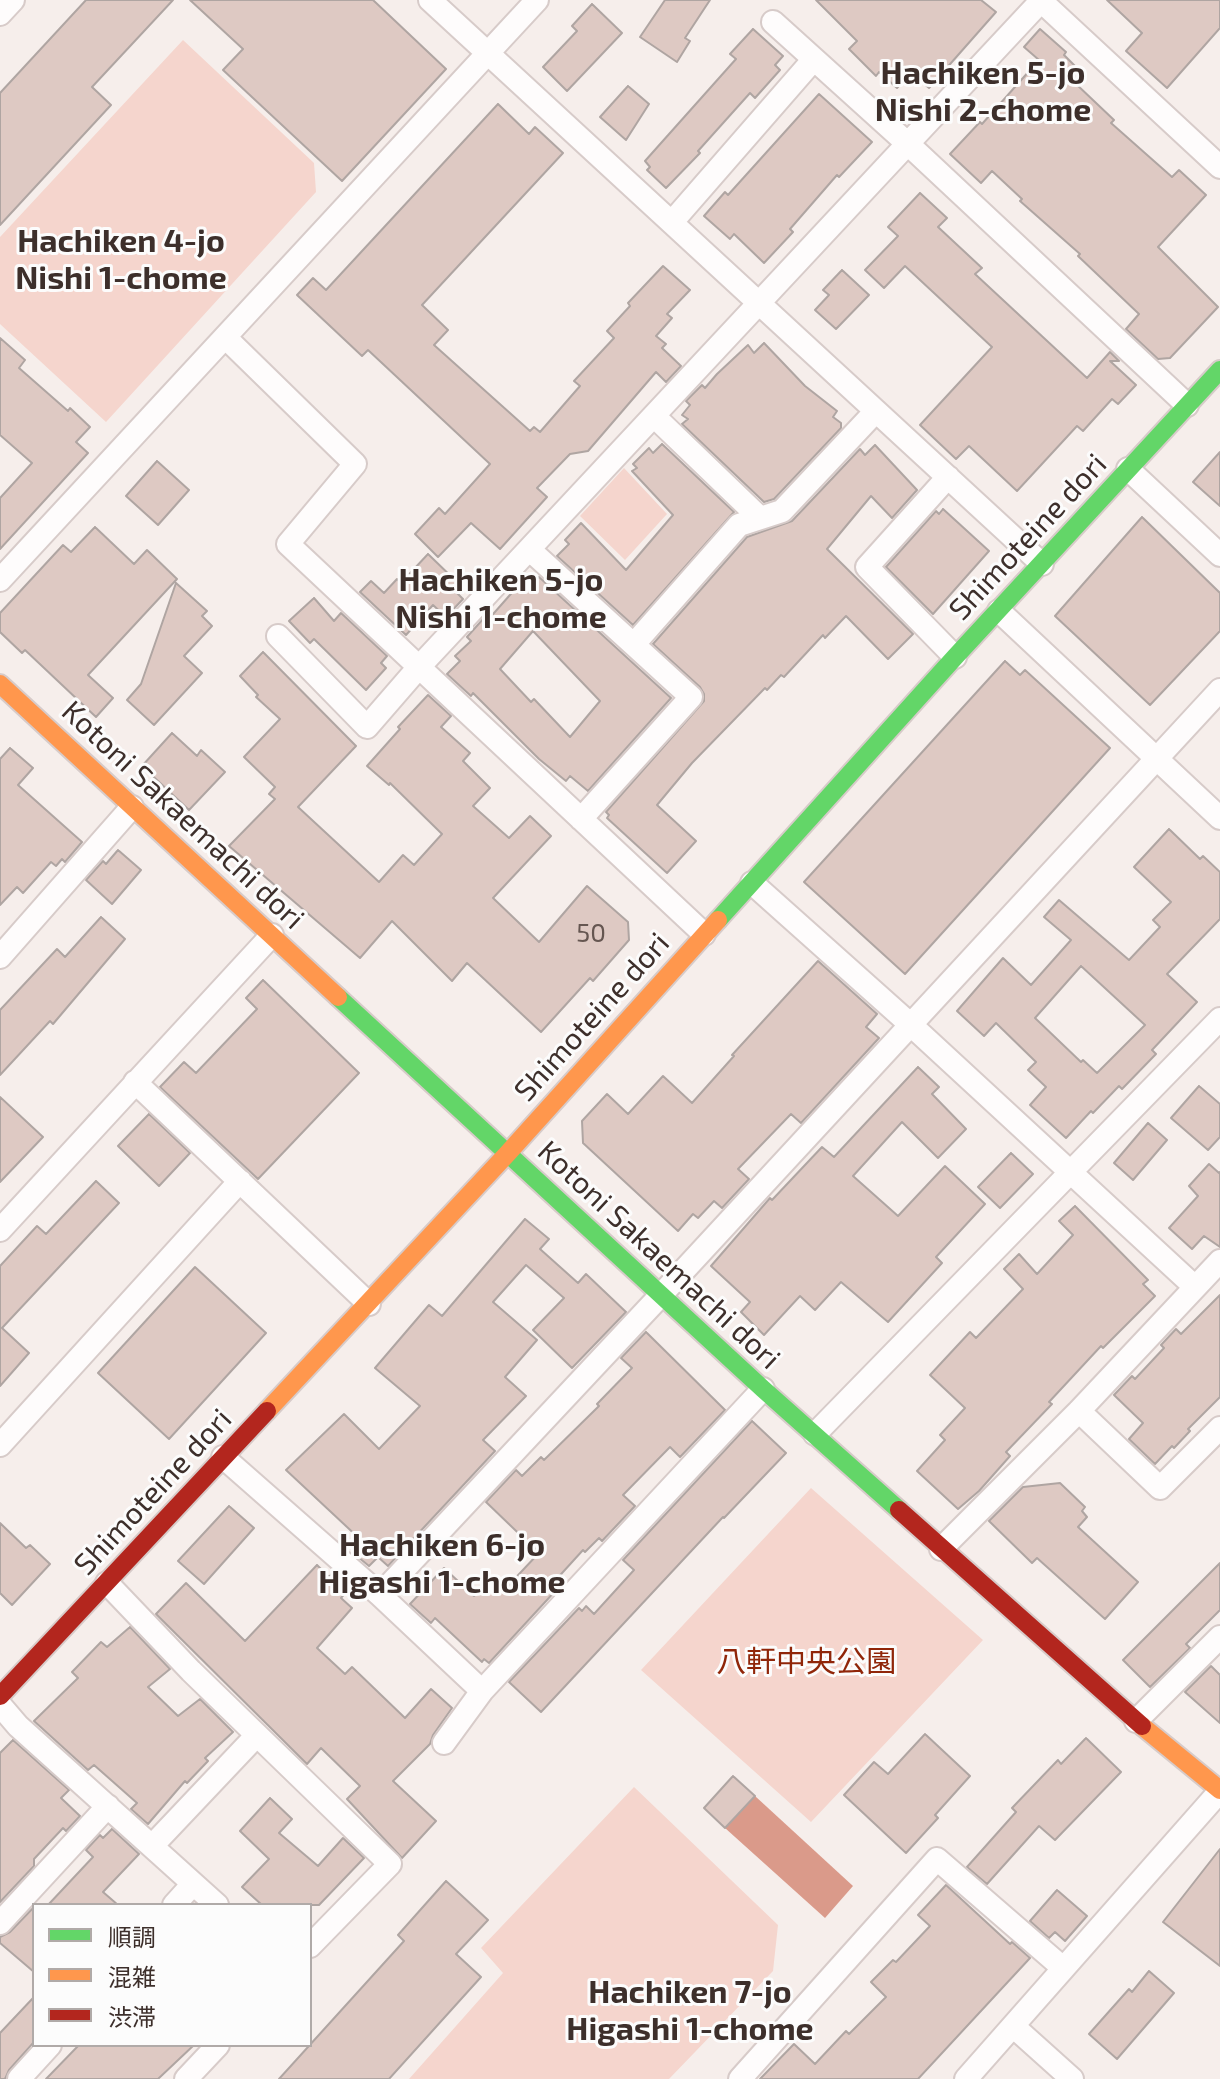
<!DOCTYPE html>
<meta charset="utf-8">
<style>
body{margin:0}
#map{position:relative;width:1220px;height:2079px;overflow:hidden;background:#f6eeeb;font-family:"Exo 2","Noto Sans JP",sans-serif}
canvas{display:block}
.legend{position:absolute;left:32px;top:1903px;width:280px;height:144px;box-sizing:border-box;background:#fcfcfc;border:2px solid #b0aaa8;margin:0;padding:10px 14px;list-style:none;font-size:24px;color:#3d2f2b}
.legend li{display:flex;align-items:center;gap:16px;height:40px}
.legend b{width:40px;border:2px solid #b0aaa8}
</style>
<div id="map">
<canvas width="1220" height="2079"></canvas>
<ul class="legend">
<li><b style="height:10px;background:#63d668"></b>順調</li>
<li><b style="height:10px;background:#ff974d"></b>混雑</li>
<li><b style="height:10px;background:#b3261e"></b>渋滞</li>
</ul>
</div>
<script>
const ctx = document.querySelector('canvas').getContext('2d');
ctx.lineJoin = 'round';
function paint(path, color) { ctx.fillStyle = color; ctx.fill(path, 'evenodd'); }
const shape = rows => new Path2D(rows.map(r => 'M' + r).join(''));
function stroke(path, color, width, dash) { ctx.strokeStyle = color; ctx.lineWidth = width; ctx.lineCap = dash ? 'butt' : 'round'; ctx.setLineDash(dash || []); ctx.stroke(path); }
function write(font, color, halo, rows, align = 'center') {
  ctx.font = font + ' "Exo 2","Noto Sans JP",sans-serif'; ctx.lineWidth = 6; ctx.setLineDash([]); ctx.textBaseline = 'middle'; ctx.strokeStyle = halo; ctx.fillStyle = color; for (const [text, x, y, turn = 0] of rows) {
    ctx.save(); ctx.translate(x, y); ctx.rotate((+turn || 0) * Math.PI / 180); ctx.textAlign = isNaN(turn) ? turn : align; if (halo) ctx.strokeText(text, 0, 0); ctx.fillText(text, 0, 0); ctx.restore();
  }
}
paint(shape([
 [183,40,314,163,316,192,106,422,0,324,0,237],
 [624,468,667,514,625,560,580,516],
 [811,1488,983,1640,811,1822,641,1670],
 [634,1787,778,1925,773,1971,669,2079,409,2079,503,1973,481,1948]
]), '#f5d5cd');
paint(shape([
 [755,1796,853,1886,825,1918,725,1828]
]), '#da9a8a');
const building = shape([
 [86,0,173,0,92,87,111,105,0,225,0,93,86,0],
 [190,0,373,0,446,69,342,181,223,70,243,49,190,0],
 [665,0,710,0,685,38,690,41,677,62,640,37,665,0],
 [816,0,981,0,996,12,929,88,911,73,897,88,879,72,876,76,849,49,857,41,816,0],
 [1107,0,1220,0,1220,28,1167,88,1126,51,1142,33,1107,0],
 [592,4,622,33,567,91,543,67,577,31,572,26,592,4],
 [753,29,783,56,775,65,780,70,755,98,750,93,698,151,700,153,666,188,647,170,650,167,645,161,736,59,730,54,753,29],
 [1040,29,1066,52,1064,55,1083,74,1075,83,1114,120,1111,123,1172,177,1179,170,1206,195,1158,247,1218,307,1170,358,1158,359,1126,329,1139,314,1078,256,1080,254,1020,201,1022,199,992,171,981,183,950,154,980,122,982,124,1039,60,1024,47,1040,29],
 [628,86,649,104,626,140,600,117,628,86],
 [819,94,872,142,839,177,837,175,790,229,793,232,764,263,734,234,730,239,704,216,725,192,728,195,819,94],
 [498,104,529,134,535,127,563,153,422,305,448,330,434,345,530,431,534,427,540,432,580,386,574,381,614,338,607,331,630,306,628,303,663,266,690,290,667,314,672,318,656,336,666,344,662,348,681,366,666,382,656,372,588,451,570,454,537,488,547,497,500,549,471,523,438,557,415,534,439,508,445,514,490,464,368,350,362,356,297,295,313,278,326,290,498,104],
 [920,193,947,218,938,227,982,268,975,274,1087,378,1110,352,1119,361,1110,361,1136,385,1118,404,1112,399,1083,431,1077,426,1017,491,969,446,956,459,920,425,992,347,905,266,884,288,865,270,898,236,888,227,920,193],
 [842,270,869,295,836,329,815,310,829,295,823,290,842,270],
 [0,338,25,360,19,368,68,411,70,408,90,427,76,442,88,453,0,549,0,498,32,463,0,435,0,338],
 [764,343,805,386,837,411,833,417,841,423,841,428,774,499,764,502,682,424,688,419,682,415,690,405,686,401,702,385,705,388,717,374,748,345,754,353,764,343],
 [662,444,734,512,633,625,557,556,569,544,565,540,581,523,626,570,673,515,632,471,637,468,633,464,649,448,653,453,662,444],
 [875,445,917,490,892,518,871,496,827,549,913,634,888,659,846,616,825,638,823,635,784,677,781,675,767,690,765,688,692,763,657,805,696,841,667,873,607,818,609,815,606,812,704,701,704,694,700,687,653,644,747,537,792,521,860,449,865,455,875,445],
 [1220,452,1220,506,1193,482,1220,452],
 [157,461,189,490,158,525,126,496,157,461],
 [943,509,989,551,933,614,886,567,936,511,939,514,943,509],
 [1142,517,1220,593,1220,631,1150,705,1055,616,1142,517],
 [95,527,134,564,147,550,177,579,88,675,113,698,96,717,25,650,22,653,0,632,0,613,63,545,71,552,95,527],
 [428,554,460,585,454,590,463,599,446,617,433,605,406,635,360,592,371,581,384,593,397,579,401,583,428,554],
 [539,577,671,698,588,791,570,776,566,781,539,759,473,693,471,696,447,674,460,661,455,656,471,641,467,637,484,618,487,621,524,579,532,585,539,577],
 [533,631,600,701,570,737,534,699,531,702,500,669,533,631],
 [176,583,207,611,202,616,212,626,184,656,202,673,154,725,127,700,141,684,176,583],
 [314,598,334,621,341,613,387,656,381,663,386,668,366,690,314,639,310,643,289,621,314,598],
 [263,652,356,746,298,807,379,882,403,855,414,865,442,834,390,783,389,785,367,766,400,729,398,727,428,695,451,716,441,727,470,753,463,761,490,788,473,806,509,838,530,816,551,836,493,898,539,942,587,886,628,922,629,940,593,981,590,978,541,1032,467,963,452,981,392,921,360,958,229,846,275,799,269,794,275,787,244,757,280,719,256,697,258,695,240,676,263,652],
 [1005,661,1020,675,1025,670,1110,748,905,974,804,882,1005,661],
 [172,733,197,756,201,750,225,772,189,810,142,766,172,733],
 [10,748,33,768,18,785,82,842,65,862,62,859,56,866,51,862,23,893,17,887,0,905,0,759,10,748],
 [1169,829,1200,859,1203,856,1220,872,1220,919,1167,974,1197,1002,1152,1050,1156,1054,1122,1089,1119,1086,1093,1113,1091,1111,1066,1138,1030,1105,1046,1087,1028,1070,1036,1062,996,1023,984,1036,957,1011,1003,958,1031,985,1071,940,1044,917,1059,900,1129,960,1160,927,1153,920,1171,902,1134,867,1169,829],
 [1081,966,1145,1025,1097,1073,1083,1060,1081,1062,1035,1018,1081,966],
 [118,850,141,870,112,904,86,880,103,861,106,864,118,850],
 [101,917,125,939,53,1024,50,1021,0,1075,0,1010,57,949,65,957,101,917],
 [818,961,877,1014,866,1027,879,1038,801,1123,791,1114,738,1169,749,1179,722,1208,714,1201,698,1218,693,1214,678,1231,583,1143,582,1121,607,1094,628,1114,663,1076,692,1103,734,1056,732,1055,818,961],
 [263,980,359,1073,258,1179,160,1087,184,1062,196,1073,257,1009,246,998,263,980],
 [918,1067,939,1087,932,1094,966,1129,938,1158,902,1122,853,1176,898,1216,945,1166,985,1204,936,1257,942,1263,888,1322,841,1282,815,1310,800,1296,764,1335,741,1312,750,1302,711,1266,770,1198,772,1200,822,1147,834,1157,918,1067],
 [1199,1086,1220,1104,1220,1137,1208,1150,1171,1118,1199,1086],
 [0,1097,43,1137,0,1182,0,1097],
 [149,1114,190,1153,159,1186,118,1146,149,1114],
 [1148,1123,1167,1140,1133,1180,1114,1163,1148,1123],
 [1011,1153,1033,1174,1000,1208,978,1187,1011,1153],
 [1209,1164,1219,1173,1220,1172,1220,1247,1204,1236,1192,1249,1169,1228,1198,1196,1189,1186,1209,1164],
 [96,1181,119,1203,2,1328,29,1353,0,1386,0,1266,37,1226,46,1234,96,1181],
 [1075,1206,1148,1280,1143,1284,1155,1296,1103,1348,1101,1346,1049,1402,1052,1404,1006,1452,1010,1456,979,1491,958,1509,917,1471,945,1440,940,1435,965,1408,930,1375,970,1332,976,1338,1023,1289,1004,1269,1019,1254,1037,1274,1073,1235,1059,1221,1075,1206],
 [525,1219,549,1239,540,1249,578,1283,586,1274,626,1312,572,1368,533,1330,564,1298,526,1265,493,1302,537,1340,505,1377,526,1396,483,1440,495,1451,388,1566,378,1557,369,1566,352,1552,362,1541,286,1470,344,1414,379,1449,420,1406,375,1368,429,1305,442,1316,525,1219],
 [195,1267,266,1333,169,1439,98,1373,195,1267],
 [1220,1295,1220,1397,1188,1429,1190,1431,1174,1448,1172,1446,1155,1464,1129,1439,1143,1423,1114,1395,1132,1376,1135,1379,1164,1348,1161,1345,1176,1329,1181,1334,1220,1295],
 [646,1332,725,1410,680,1457,670,1447,623,1495,635,1506,602,1541,599,1538,585,1552,583,1550,553,1583,558,1588,489,1663,484,1659,482,1662,435,1618,431,1623,410,1604,444,1568,474,1596,494,1576,506,1588,537,1555,538,1552,486,1502,516,1470,522,1476,541,1457,544,1460,599,1406,597,1404,632,1368,621,1358,646,1332],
 [752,1421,786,1453,724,1518,723,1517,541,1712,509,1682,579,1608,582,1611,586,1606,594,1614,634,1570,623,1560,752,1421],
 [1060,1483,1085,1507,1082,1511,1087,1517,1078,1527,1138,1582,1105,1619,1037,1558,1032,1563,989,1521,1023,1487,1060,1483],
 [229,1506,254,1528,204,1584,178,1561,229,1506],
 [0,1523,26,1548,30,1545,50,1564,12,1605,0,1593,0,1523],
 [1220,1563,1220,1610,1186,1644,1190,1648,1150,1687,1123,1660,1220,1563],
 [317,1565,329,1577,333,1572,350,1587,341,1598,352,1608,317,1648,345,1674,352,1667,405,1718,431,1689,452,1708,433,1735,430,1744,393,1781,436,1821,402,1858,347,1799,360,1786,321,1748,307,1764,156,1614,186,1583,245,1641,317,1565],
 [130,1627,170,1669,148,1687,178,1716,200,1699,233,1732,205,1758,208,1761,187,1783,185,1781,148,1824,131,1809,137,1803,94,1765,88,1770,34,1721,78,1678,72,1672,101,1642,107,1647,130,1627],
 [1211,1666,1220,1675,1220,1723,1185,1692,1211,1666],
 [925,1734,970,1776,935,1815,938,1818,906,1853,844,1795,874,1762,888,1774,925,1734],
 [1086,1738,1121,1772,1055,1840,1039,1826,987,1884,967,1867,1016,1812,1012,1808,1058,1760,1061,1764,1086,1738],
 [13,1740,69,1790,61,1798,80,1816,66,1831,63,1828,34,1859,34,1866,0,1902,0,1753,13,1740],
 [733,1776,755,1796,725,1828,704,1808,733,1776],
 [270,1798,292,1819,279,1833,318,1866,343,1838,364,1858,319,1905,262,1905,242,1887,269,1859,240,1831,270,1798],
 [112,1829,139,1854,103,1892,118,1905,48,1905,93,1857,86,1850,100,1835,103,1838,112,1829],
 [1220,1849,1220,1966,1163,1922,1220,1849],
 [446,1881,488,1920,456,1954,481,1977,389,2079,279,2079,404,1941,398,1935,446,1881],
 [946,1885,1010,1944,1012,1942,1030,1958,918,2079,760,2079,794,2044,815,2064,846,2031,849,2034,886,1997,871,1982,893,1960,896,1962,930,1926,918,1915,946,1885],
 [1057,1890,1087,1916,1065,1941,1055,1932,1049,1938,1030,1921,1057,1890],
 [34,1907,34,1972,0,1943,0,1937,10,1932,34,1907],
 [1149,1971,1174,1993,1117,2059,1089,2034,1129,1989,1132,1992,1149,1971],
 [34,1997,34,2042,9,2070,5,2079,0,2079,0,2033,34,1997],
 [79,2045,194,2045,158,2079,46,2079,79,2045]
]);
paint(building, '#dec9c3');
stroke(building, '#afa5a2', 2);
const street = shape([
 [430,0,1042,564],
 [1040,0,1220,167],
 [0,14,13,0],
 [773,22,908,144,1187,405],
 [672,222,814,59],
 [225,337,355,464,288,544,419,667,367,727,278,636],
 [655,417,760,518],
 [1128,469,1220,555],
 [948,477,867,567,955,657],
 [530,550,691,697,581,819],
 [0,580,537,0],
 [999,611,1220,818],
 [635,643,739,525,782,511,876,411],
 [752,883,911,1025,1195,1287],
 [704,934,419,667,1041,1],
 [0,957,132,807],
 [135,1082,369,1304],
 [0,1230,272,935],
 [1079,1411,1160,1488,1220,1428],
 [815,1434,1220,1019],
 [0,1445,240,1181],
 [223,1457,380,1595,482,1691],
 [941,1549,1079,1411,1220,1261],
 [107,1583,191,1671,390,1864,310,1946],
 [380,1595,661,1295,1220,690],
 [0,1705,18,1726,217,1905],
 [1136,1721,1220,1637],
 [444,1743,482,1691,763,1389],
 [152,1846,257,1735],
 [174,1905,193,1884],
 [0,1923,108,1806],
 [1013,2026,1072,2079],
 [19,2079,50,2045],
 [186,2079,218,2045],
 [740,2079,937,1859,1063,1968],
 [966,2079,1220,1791]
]);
const fast = shape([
 [718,920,955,657,1220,370],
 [338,997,763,1389,899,1510]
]);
const slow = shape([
 [0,684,338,997],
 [267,1411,508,1153,718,920],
 [1142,1726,1220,1790]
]);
const jam = shape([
 [899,1510,1142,1726],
 [0,1696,267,1411]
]);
stroke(street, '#d7cbc9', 26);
stroke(fast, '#d7cbc9', 22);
stroke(slow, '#d7cbc9', 22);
stroke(jam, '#d7cbc9', 22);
stroke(street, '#fefcfc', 22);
stroke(fast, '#63d668', 18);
stroke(slow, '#ff974d', 18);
stroke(jam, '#b3261e', 18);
write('26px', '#655651', null, [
 ["50",591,933]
]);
write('30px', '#3d2f2b', '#fcfcfc', [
 ["Shimoteine dori",1028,537,-47],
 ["Kotoni Sakaemachi dori",183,815,43],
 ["Shimoteine dori",592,1017,-48],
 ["Kotoni Sakaemachi dori",659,1255,43],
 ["Shimoteine dori",153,1492,-47]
]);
write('30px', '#902609', '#fcfcfc', [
 ["八軒中央公園",806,1662]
]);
write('bold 32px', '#3d2f2b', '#fcfcfc', [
 ["Hachiken 5-jo",983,73],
 ["Nishi 2-chome",983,110],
 ["Hachiken 4-jo",121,241],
 ["Nishi 1-chome",121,278],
 ["Hachiken 5-jo",501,580],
 ["Nishi 1-chome",501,617],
 ["Hachiken 6-jo",442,1545],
 ["Higashi 1-chome",442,1582],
 ["Hachiken 7-jo",690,1992],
 ["Higashi 1-chome",690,2029]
]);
</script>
